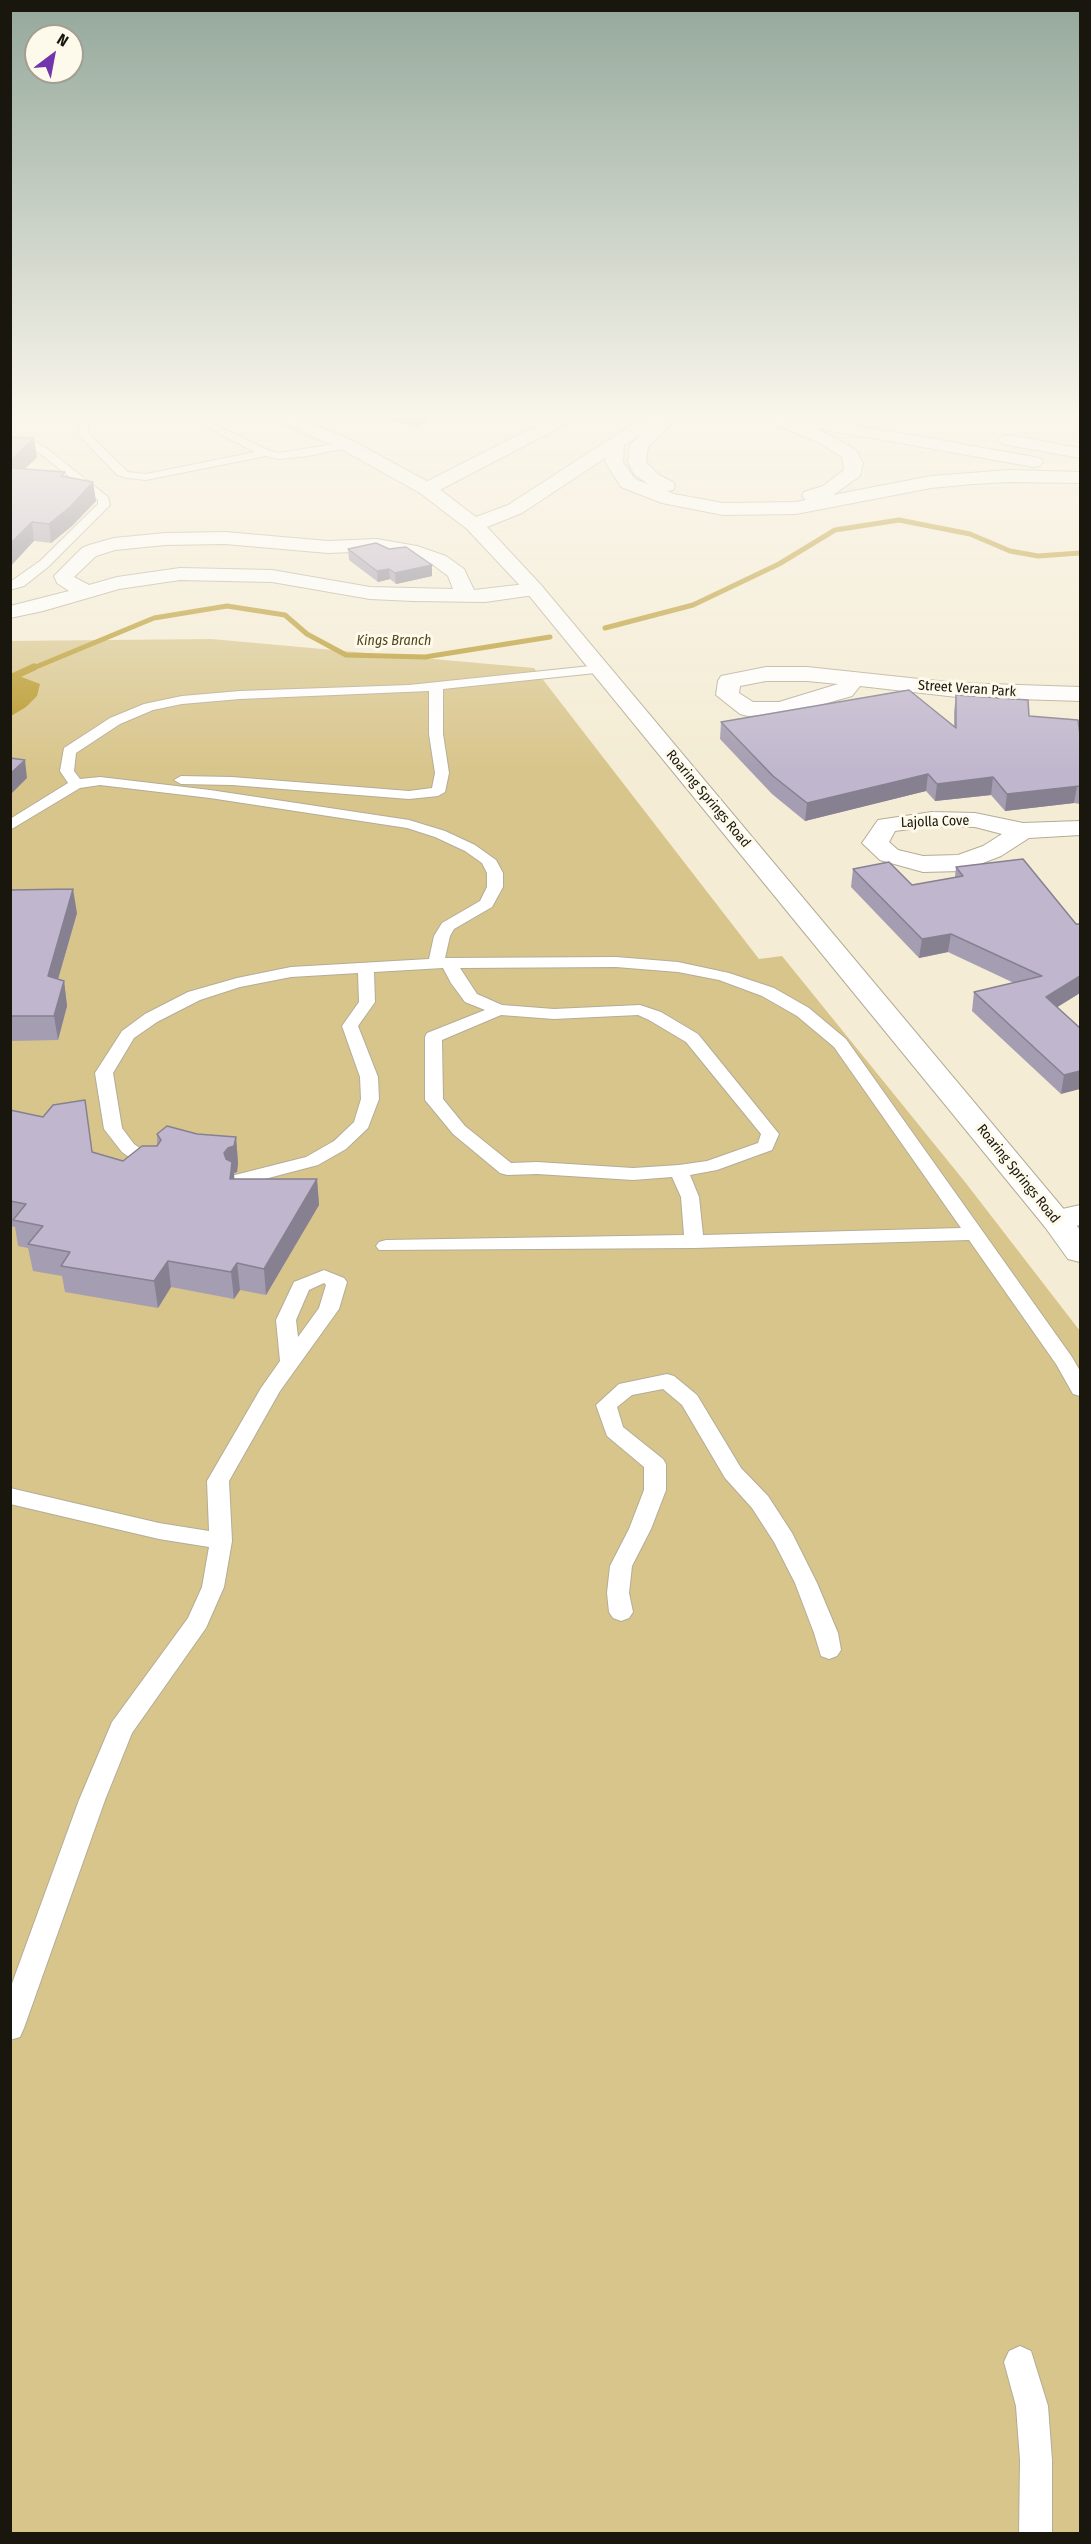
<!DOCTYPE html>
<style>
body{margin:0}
#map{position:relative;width:1091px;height:2544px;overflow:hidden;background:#f4ecd4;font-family:"Fira Sans Condensed",sans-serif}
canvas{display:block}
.frame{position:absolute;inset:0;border:12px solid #19160d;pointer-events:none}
.north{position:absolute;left:24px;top:24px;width:60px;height:60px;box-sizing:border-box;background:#fefaeb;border:2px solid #a29f92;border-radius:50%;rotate:32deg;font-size:16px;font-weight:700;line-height:24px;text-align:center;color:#19160d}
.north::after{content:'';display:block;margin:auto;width:21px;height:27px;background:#7136ab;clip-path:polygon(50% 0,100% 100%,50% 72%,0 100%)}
</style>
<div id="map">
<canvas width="1091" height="2544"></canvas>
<div class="frame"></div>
<div class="north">N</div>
</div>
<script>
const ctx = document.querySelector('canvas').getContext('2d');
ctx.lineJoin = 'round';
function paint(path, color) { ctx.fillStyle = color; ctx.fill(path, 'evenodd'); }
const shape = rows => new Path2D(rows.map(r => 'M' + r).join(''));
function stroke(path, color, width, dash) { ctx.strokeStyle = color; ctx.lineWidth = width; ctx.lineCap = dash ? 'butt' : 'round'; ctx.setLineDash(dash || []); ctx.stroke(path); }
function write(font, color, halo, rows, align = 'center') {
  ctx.font = font + ' "Fira Sans Condensed",sans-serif'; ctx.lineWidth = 6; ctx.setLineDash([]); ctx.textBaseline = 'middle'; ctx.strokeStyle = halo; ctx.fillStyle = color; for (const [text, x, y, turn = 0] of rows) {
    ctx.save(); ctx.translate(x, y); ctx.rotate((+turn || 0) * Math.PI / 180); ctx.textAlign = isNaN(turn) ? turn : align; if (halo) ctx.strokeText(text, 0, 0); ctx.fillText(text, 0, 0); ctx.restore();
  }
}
paint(shape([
 [211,639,534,668,759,959,782,956,965,1182,1080,1331,1080,2533,11,2533,11,641]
]), '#d8c58b');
paint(shape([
 [11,673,40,684,37,696,26,707,11,716]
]), '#b79728');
stroke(shape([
 [605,628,693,605,779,564,835,530,899,520,970,534,1010,551,1038,556,1080,553],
 [31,669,154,618,227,606,285,615,307,634,346,655,425,657,550,637]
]), '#b79728', 5);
stroke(shape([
 [10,678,34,667]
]), '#b79728', 7);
const service = shape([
 [99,415,116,415,87,424,89,434,128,472,146,474,255,452,182,415,195,415,270,451,279,453,347,442,352,445,347,448,307,456,279,459,266,456,146,480,127,478,117,475,79,435,78,420,99,415],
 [10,438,36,442,45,447,108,497,110,505,48,567,24,586,10,590,10,582,40,561,98,504,98,500,37,451,29,447,10,444,10,438],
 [600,665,605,666,607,669,605,672,443,689,443,734,449,773,445,792,438,796,409,799,232,785,181,784,174,780,181,776,232,777,409,791,432,788,435,773,429,734,429,691,240,699,182,704,153,710,120,724,76,753,74,771,80,779,100,777,210,790,409,820,445,831,475,845,496,860,503,873,503,887,492,907,454,929,450,936,445,958,616,957,678,962,729,973,774,988,809,1008,846,1039,1072,1357,1080,1371,1080,1396,1073,1394,1056,1364,969,1240,694,1248,379,1250,376,1246,379,1242,386,1240,684,1235,681,1197,672,1177,633,1180,537,1174,507,1175,500,1173,453,1134,425,1100,425,1037,427,1033,485,1010,465,1002,451,983,443,968,374,972,375,1002,358,1026,378,1077,379,1099,368,1128,346,1149,318,1165,238,1186,231,1184,229,1180,231,1176,306,1157,334,1141,354,1122,361,1099,360,1077,342,1026,359,1002,358,973,291,977,240,987,200,1000,157,1022,134,1038,113,1073,122,1128,134,1144,159,1162,162,1166,159,1170,147,1170,122,1152,104,1129,95,1073,122,1031,145,1014,188,992,237,978,291,967,429,959,434,936,442,923,480,901,487,887,487,873,482,863,465,851,435,837,407,828,210,798,100,785,80,788,10,830,10,819,68,783,60,771,64,748,110,718,144,704,182,696,240,691,409,685,600,665],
 [616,967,678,972,719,980,762,996,797,1016,834,1047,961,1228,703,1235,699,1197,690,1175,717,1170,772,1150,779,1134,698,1034,661,1012,640,1005,554,1009,502,1005,477,994,460,968,616,967],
 [501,1015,554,1019,638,1015,649,1020,686,1042,761,1134,758,1143,707,1161,679,1165,633,1168,537,1162,511,1163,465,1126,443,1099,442,1040,501,1015],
 [324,1270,344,1278,347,1282,339,1309,280,1391,229,1481,232,1541,224,1587,206,1628,132,1733,105,1800,24,2028,20,2037,10,2040,10,1989,79,1800,112,1722,188,1618,202,1587,209,1547,159,1539,10,1504,10,1488,159,1523,209,1531,207,1481,261,1388,280,1361,276,1320,294,1282,324,1270],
 [324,1283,326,1285,319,1308,298,1337,296,1320,309,1290,324,1283],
 [667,1374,674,1376,697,1395,741,1468,768,1496,792,1533,817,1583,838,1633,841,1650,837,1656,829,1659,821,1656,814,1633,795,1583,774,1542,752,1508,725,1478,682,1405,663,1389,632,1395,617,1407,623,1427,663,1459,666,1464,666,1490,651,1529,632,1566,629,1593,633,1612,629,1618,621,1621,613,1618,609,1612,607,1593,610,1566,629,1529,644,1490,644,1467,607,1436,596,1405,619,1384,667,1374],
 [1020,2346,1031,2351,1048,2406,1052,2460,1052,2534,1019,2534,1020,2460,1016,2406,1004,2362,1009,2351,1020,2346]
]);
const minor = shape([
 [225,532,328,541,377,539,417,546,446,556,464,569,474,590,534,583,541,585,544,589,541,593,534,595,485,602,413,601,370,599,272,582,180,580,119,589,43,611,10,618,10,606,69,591,57,583,54,576,82,548,89,545,114,538,165,533,225,532],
 [225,544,328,553,377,551,413,557,432,564,448,576,453,589,370,587,272,570,180,568,117,577,89,585,74,577,96,556,115,550,165,545,225,544],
 [766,667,807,667,957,683,1080,687,1080,701,957,697,860,686,852,696,788,714,748,716,740,714,716,695,718,681,721,676,766,667],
 [766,681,807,681,838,684,779,702,753,702,739,693,740,686,766,681],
 [932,812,975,813,1023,823,1080,821,1080,835,1029,838,1001,856,962,871,923,872,880,860,862,843,878,820,932,812],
 [932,826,975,827,1002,834,983,846,958,855,923,856,898,850,889,842,895,831,932,826],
 [1080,1205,1080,1225,1056,1230,1045,1227,1040,1220,1045,1213,1080,1205]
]);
const tertiary = shape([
 [269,415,292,415,353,441,434,485,476,517,508,505,647,415,667,415,664,419,522,513,487,527,541,585,1067,1213,1080,1230,1080,1262,1068,1259,1045,1227,527,593,467,529,420,493,341,449,272,419,269,415]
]);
const primary = shape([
 [557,415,579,415,576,419,434,493,427,495,420,493,418,489,420,485,557,415],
 [758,415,782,415,802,423,804,418,810,417,1034,457,1040,458,1043,462,1040,466,1034,467,816,428,856,450,863,463,860,476,833,495,931,476,1009,470,1080,472,1080,483,1009,482,973,484,931,488,796,514,723,515,662,503,621,487,605,462,606,444,609,440,621,440,624,444,623,462,635,479,648,484,634,474,628,462,630,445,658,419,664,418,670,419,673,423,648,447,646,462,659,475,673,482,675,486,673,490,667,491,674,494,723,503,796,502,806,500,802,496,804,492,823,486,844,470,842,457,818,442,761,419,758,415],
 [1008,435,1080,448,1080,458,1002,444,999,440,1002,436,1008,435]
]);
stroke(service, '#b4ac96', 2);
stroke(minor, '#b4ac96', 2);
stroke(tertiary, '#b4ac96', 2);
stroke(primary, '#b4ac96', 2);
paint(service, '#fff');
paint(minor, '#fff');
paint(tertiary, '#fff');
paint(primary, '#fff');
paint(shape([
 [365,415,440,415,417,426],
 [10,437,37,457,25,469,66,477,96,501,72,526,51,543,34,541],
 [348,549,432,576,396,584,390,579,378,582,349,560],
 [956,695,1029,716,1080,735,1080,804,1074,803,1005,811,991,795,935,801,926,791,805,821,772,794,720,739,721,722,954,727,954,712],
 [956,867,1076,924,1080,993,1057,1007,1080,1028,1061,1094,972,1011,974,992,1014,983,948,952,919,958,851,887,853,869,912,885,955,877],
 [10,890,77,913,58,979,64,981,67,1006,58,1040,10,1041],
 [10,1110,93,1152,123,1161,157,1146,157,1134,197,1134,236,1137,238,1163,237,1172,234,1173,234,1179,317,1179,319,1205,266,1295,240,1290,234,1299,171,1287,158,1308,65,1292,62,1276,33,1271,28,1248,18,1246,15,1227,10,1226]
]), '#a59db1');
paint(shape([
 [423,415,440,415,417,426,416,418],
 [34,438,37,457,10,483,10,461],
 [93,482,96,501,72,526,51,543,49,524],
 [32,522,34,541,10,567,10,544],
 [432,565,432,576,396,584,395,573],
 [389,569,390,579,378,582,377,571],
 [25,760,27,778,10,795,10,774],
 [928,774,926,791,805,821,807,803],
 [993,777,991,795,935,801,937,784],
 [1077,786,1074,803,1005,811,1007,794],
 [73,889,77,913,52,1000,48,976],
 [951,934,948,952,919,958,922,939],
 [1080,976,1080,993,1043,1016,1046,997],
 [64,981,67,1006,58,1040,54,1016],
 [1080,1071,1080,1089,1061,1094,1064,1075],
 [236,1137,238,1163,237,1172,234,1173,235,1188,233,1205,224,1153],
 [317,1179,319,1205,266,1295,264,1269],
 [168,1261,171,1287,158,1308,154,1281],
 [237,1263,240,1290,234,1299,231,1272]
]), '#868090');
const building = shape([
 [402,415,423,415,416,418,402,415],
 [10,437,34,438,10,461,10,437],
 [10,468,65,472,61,476,93,482,70,507,49,524,32,522,10,544,10,468],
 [376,543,389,549,406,547,432,565,395,573,389,569,377,571,348,549,376,543],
 [909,690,956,728,956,695,1028,700,1029,716,1078,720,1080,735,1080,786,1007,794,993,777,937,784,928,774,807,803,773,776,721,722,909,690],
 [10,758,25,760,10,774,10,758],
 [1023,859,1076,924,1080,924,1080,976,1046,997,1080,1028,1080,1071,1064,1075,974,992,1042,976,951,934,922,939,853,869,889,862,912,885,963,876,956,867,1023,859],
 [73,889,48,976,64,981,54,1016,10,1016,10,890,73,889],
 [85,1100,92,1152,123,1161,142,1146,157,1146,161,1140,157,1134,167,1126,197,1134,236,1137,234,1146,228,1148,224,1153,226,1159,232,1162,230,1179,317,1179,264,1269,237,1263,231,1272,168,1261,154,1281,61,1266,70,1252,28,1244,43,1226,13,1220,26,1204,10,1201,10,1110,43,1117,53,1105,85,1100]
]);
paint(building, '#c0b7ce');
stroke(building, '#868090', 1.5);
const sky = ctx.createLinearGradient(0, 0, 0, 771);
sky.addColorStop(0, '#94a89b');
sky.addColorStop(0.54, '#faf6ec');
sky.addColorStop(1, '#faf6ec00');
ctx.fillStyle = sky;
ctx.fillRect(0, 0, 1091, 771);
write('italic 14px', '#524519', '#fefaeb', [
 ["Kings Branch",394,641]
]);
write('14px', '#19160d', '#fefaeb', [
 ["Street Veran Park",967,689,4],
 ["Roaring Springs Road",708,799,50],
 ["Lajolla Cove",935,822,-2],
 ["Roaring Springs Road",1018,1174,51]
]);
</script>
